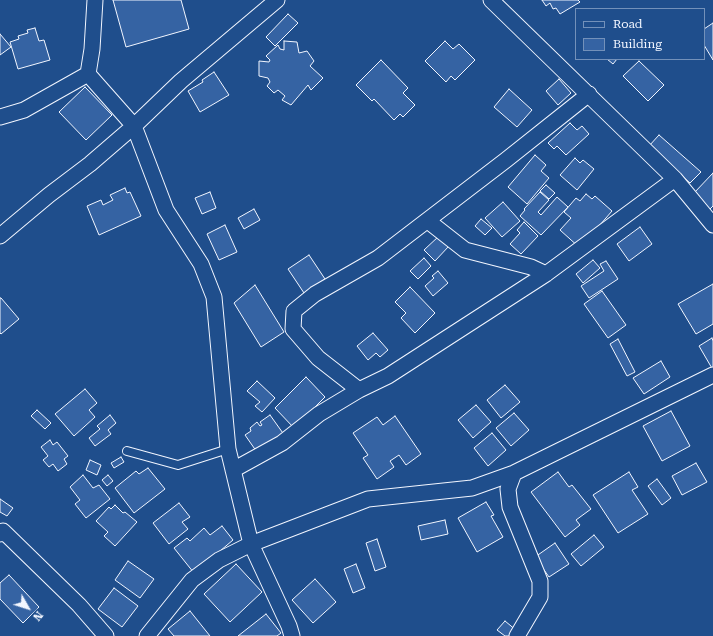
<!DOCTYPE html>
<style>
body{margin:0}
#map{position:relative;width:713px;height:636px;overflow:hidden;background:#1f4e8c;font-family:"Roboto Serif",serif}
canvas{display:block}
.legend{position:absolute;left:575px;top:8px;width:130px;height:52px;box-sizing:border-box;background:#1f4e8c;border:1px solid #7391ba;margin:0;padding:5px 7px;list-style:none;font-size:12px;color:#f2f6ff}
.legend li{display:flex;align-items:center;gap:8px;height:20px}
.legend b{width:20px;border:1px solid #7391ba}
.north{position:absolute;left:8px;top:588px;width:40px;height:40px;-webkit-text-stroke:3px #1f4e8c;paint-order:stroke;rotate:129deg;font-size:11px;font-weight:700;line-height:16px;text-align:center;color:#f2f6ff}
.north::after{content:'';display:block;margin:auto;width:14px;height:18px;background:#f2f6ff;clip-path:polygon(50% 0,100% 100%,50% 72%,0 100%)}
</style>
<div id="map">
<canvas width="713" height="636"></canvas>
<ul class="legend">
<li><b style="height:5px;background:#1f4e8c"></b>Road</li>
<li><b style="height:11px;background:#3563a3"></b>Building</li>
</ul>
<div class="north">N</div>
</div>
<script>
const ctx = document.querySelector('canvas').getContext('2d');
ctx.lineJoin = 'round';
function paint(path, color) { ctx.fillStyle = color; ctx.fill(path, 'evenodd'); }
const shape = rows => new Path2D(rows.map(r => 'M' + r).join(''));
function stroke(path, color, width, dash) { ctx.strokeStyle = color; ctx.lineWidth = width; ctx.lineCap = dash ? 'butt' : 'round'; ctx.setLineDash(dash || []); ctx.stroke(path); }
const building = shape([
 [113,0,181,0,189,29,126,47,113,0],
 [542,0,578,0,580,2,560,14,556,8,553,9,550,3,546,6,542,0],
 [288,14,298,23,275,46,266,37,288,14],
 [713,23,713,60,704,45,704,29,713,23],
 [35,28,39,41,44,40,50,60,18,69,10,42,19,39,18,36,28,33,27,30,35,28],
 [0,34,11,47,0,55,0,34],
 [284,41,297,42,299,53,307,51,314,61,310,66,323,78,311,90,308,85,291,105,282,100,285,96,278,90,274,93,267,86,270,82,268,78,259,76,259,61,269,62,270,60,266,56,278,45,280,49,284,50,284,41],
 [445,41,453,49,459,44,475,60,455,80,451,76,446,82,425,61,445,41],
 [607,59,617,59,613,64,607,59],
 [381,60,408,88,403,93,415,105,403,117,400,114,394,120,374,99,372,101,356,85,381,60],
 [639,61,664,85,648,101,623,76,639,61],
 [214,72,229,95,200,112,188,91,203,82,202,80,214,72],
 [559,79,571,93,558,105,546,91,559,79],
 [85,87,112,115,86,140,59,112,85,87],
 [509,89,532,110,517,127,494,107,509,89],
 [570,123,577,130,582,126,589,134,566,155,557,146,554,149,548,143,570,123],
 [659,135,701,172,690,183,649,146,659,135],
 [535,155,546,165,541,171,549,178,527,204,508,187,535,155],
 [575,158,580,163,583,160,594,169,577,190,560,175,575,158],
 [713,173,713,206,710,209,694,193,713,173],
 [546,185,555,193,549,199,540,191,546,185],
 [125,188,127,193,130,192,141,216,99,235,87,206,101,200,103,205,113,200,110,195,125,188],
 [210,192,216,208,202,214,195,198,210,192],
 [540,192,549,200,538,212,541,215,557,197,568,207,541,235,520,216,525,210,524,209,540,192],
 [586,194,592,199,595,196,612,211,580,248,560,230,571,218,564,212,576,198,580,201,586,194],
 [503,202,520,221,502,237,485,218,503,202],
 [254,209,260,220,244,229,238,218,254,209],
 [481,219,492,228,485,235,475,226,481,219],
 [524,222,538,236,521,254,510,244,520,233,517,230,524,222],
 [225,225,237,252,219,260,207,234,225,225],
 [640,227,652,244,629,261,617,244,640,227],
 [439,236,449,246,435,261,424,250,439,236],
 [309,255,325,279,304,293,288,269,309,255],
 [424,258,431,266,418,279,410,271,424,258],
 [593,260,600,268,583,283,576,274,593,260],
 [606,261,618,279,589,298,581,286,604,271,600,264,606,261],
 [438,271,448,283,433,296,425,286,434,278,432,276,438,271],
 [713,284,713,324,696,334,678,304,713,284],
 [255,285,284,332,261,347,234,303,255,285],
 [410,287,435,313,415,333,401,318,406,313,395,302,410,287],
 [602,291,626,325,608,338,584,304,602,291],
 [0,298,1,298,19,319,1,334,0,333,0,298],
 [373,333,388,350,380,357,376,353,368,360,357,346,373,333],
 [712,338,713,341,713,370,699,346,712,338],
 [618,339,635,372,627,376,610,344,618,339],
 [661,361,670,377,644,394,633,378,661,361],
 [306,377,325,397,294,428,275,408,306,377],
 [257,381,275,398,262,412,255,406,260,402,247,391,257,381],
 [505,385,520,402,501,418,487,400,505,385],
 [85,389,97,403,89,410,95,417,74,436,55,414,85,389],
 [476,405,491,422,473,438,458,420,476,405],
 [37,410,51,423,45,429,31,416,37,410],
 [671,411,690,446,662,461,643,426,671,411],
 [514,413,529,430,511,446,496,428,514,413],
 [110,415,116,423,108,430,111,434,95,446,89,438,100,429,97,426,110,415],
 [270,415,285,436,259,455,245,435,251,431,250,428,257,422,260,426,262,425,260,422,270,415],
 [395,416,421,454,406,465,399,455,390,461,394,467,377,479,363,458,368,455,353,433,377,417,383,425,395,416],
 [492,433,506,450,488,466,474,448,492,433],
 [50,440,53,445,57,442,68,456,64,459,67,464,58,471,53,464,49,467,43,460,48,456,41,447,50,440],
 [121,457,124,462,114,468,111,463,121,457],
 [90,460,101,465,97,475,86,470,90,460],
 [696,463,707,482,682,495,672,476,696,463],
 [148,468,165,489,134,513,115,488,136,471,139,474,148,468],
 [558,472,569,487,572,485,591,509,576,520,580,525,565,537,531,492,558,472],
 [629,472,638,487,632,490,648,514,618,533,593,495,629,472],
 [83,475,93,488,99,485,110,499,86,518,75,504,80,500,70,487,83,475],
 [108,475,113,481,107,486,102,480,108,475],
 [657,479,671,498,662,505,648,486,657,479],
 [0,499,13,508,7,516,0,512,0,499],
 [486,502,494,515,491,516,503,537,477,552,458,518,486,502],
 [179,503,190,517,182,522,188,529,169,544,153,523,179,503],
 [115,505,123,513,125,512,137,522,115,546,104,536,108,532,96,521,109,507,111,509,115,505],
 [445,520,448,534,421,540,418,526,445,520],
 [222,526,233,540,194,573,174,548,187,538,190,541,204,528,210,535,222,526],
 [594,535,604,547,581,566,571,554,594,535],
 [377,539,386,567,375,571,366,543,377,539],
 [555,543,569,564,549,577,535,557,555,543],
 [128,561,154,579,140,598,115,580,128,561],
 [236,564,262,592,230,622,204,594,236,564],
 [356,564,365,588,353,593,344,569,356,564],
 [9,575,39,607,23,623,0,599,0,583,9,575],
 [315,579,336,602,313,623,292,600,315,579],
 [114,588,138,606,122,627,98,609,114,588],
 [190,611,210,636,174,636,168,629,190,611],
 [266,614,281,633,277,636,238,636,266,614],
 [505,621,517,631,513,636,505,636,497,630,505,621]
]);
paint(building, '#3563a3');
stroke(building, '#f2f6ff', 1);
const service = shape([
 [127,451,178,465,228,449]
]);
const minor = shape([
 [491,0,675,179,713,225],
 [88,74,92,49,95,0],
 [0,117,24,110,88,74,134,126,166,210,201,264,214,297,228,449,251,544,289,626,292,636],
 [428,221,465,250,531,267,546,274],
 [0,236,49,195,90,164,134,126,181,81,277,0],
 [359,390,318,358,293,329,294,311,315,294,378,258,506,160,589,94],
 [233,470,282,443,319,414,359,390,388,376,546,274,675,179],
 [514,473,508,489,510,507,540,581,540,597,517,636],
 [0,534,3,531,79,605,106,636],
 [147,636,192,580,219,560,251,544,368,499,472,488,514,473,713,375]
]);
stroke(service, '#f2f6ff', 10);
stroke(minor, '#f2f6ff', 17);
stroke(service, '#1f4e8c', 8);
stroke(minor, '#1f4e8c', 15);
</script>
